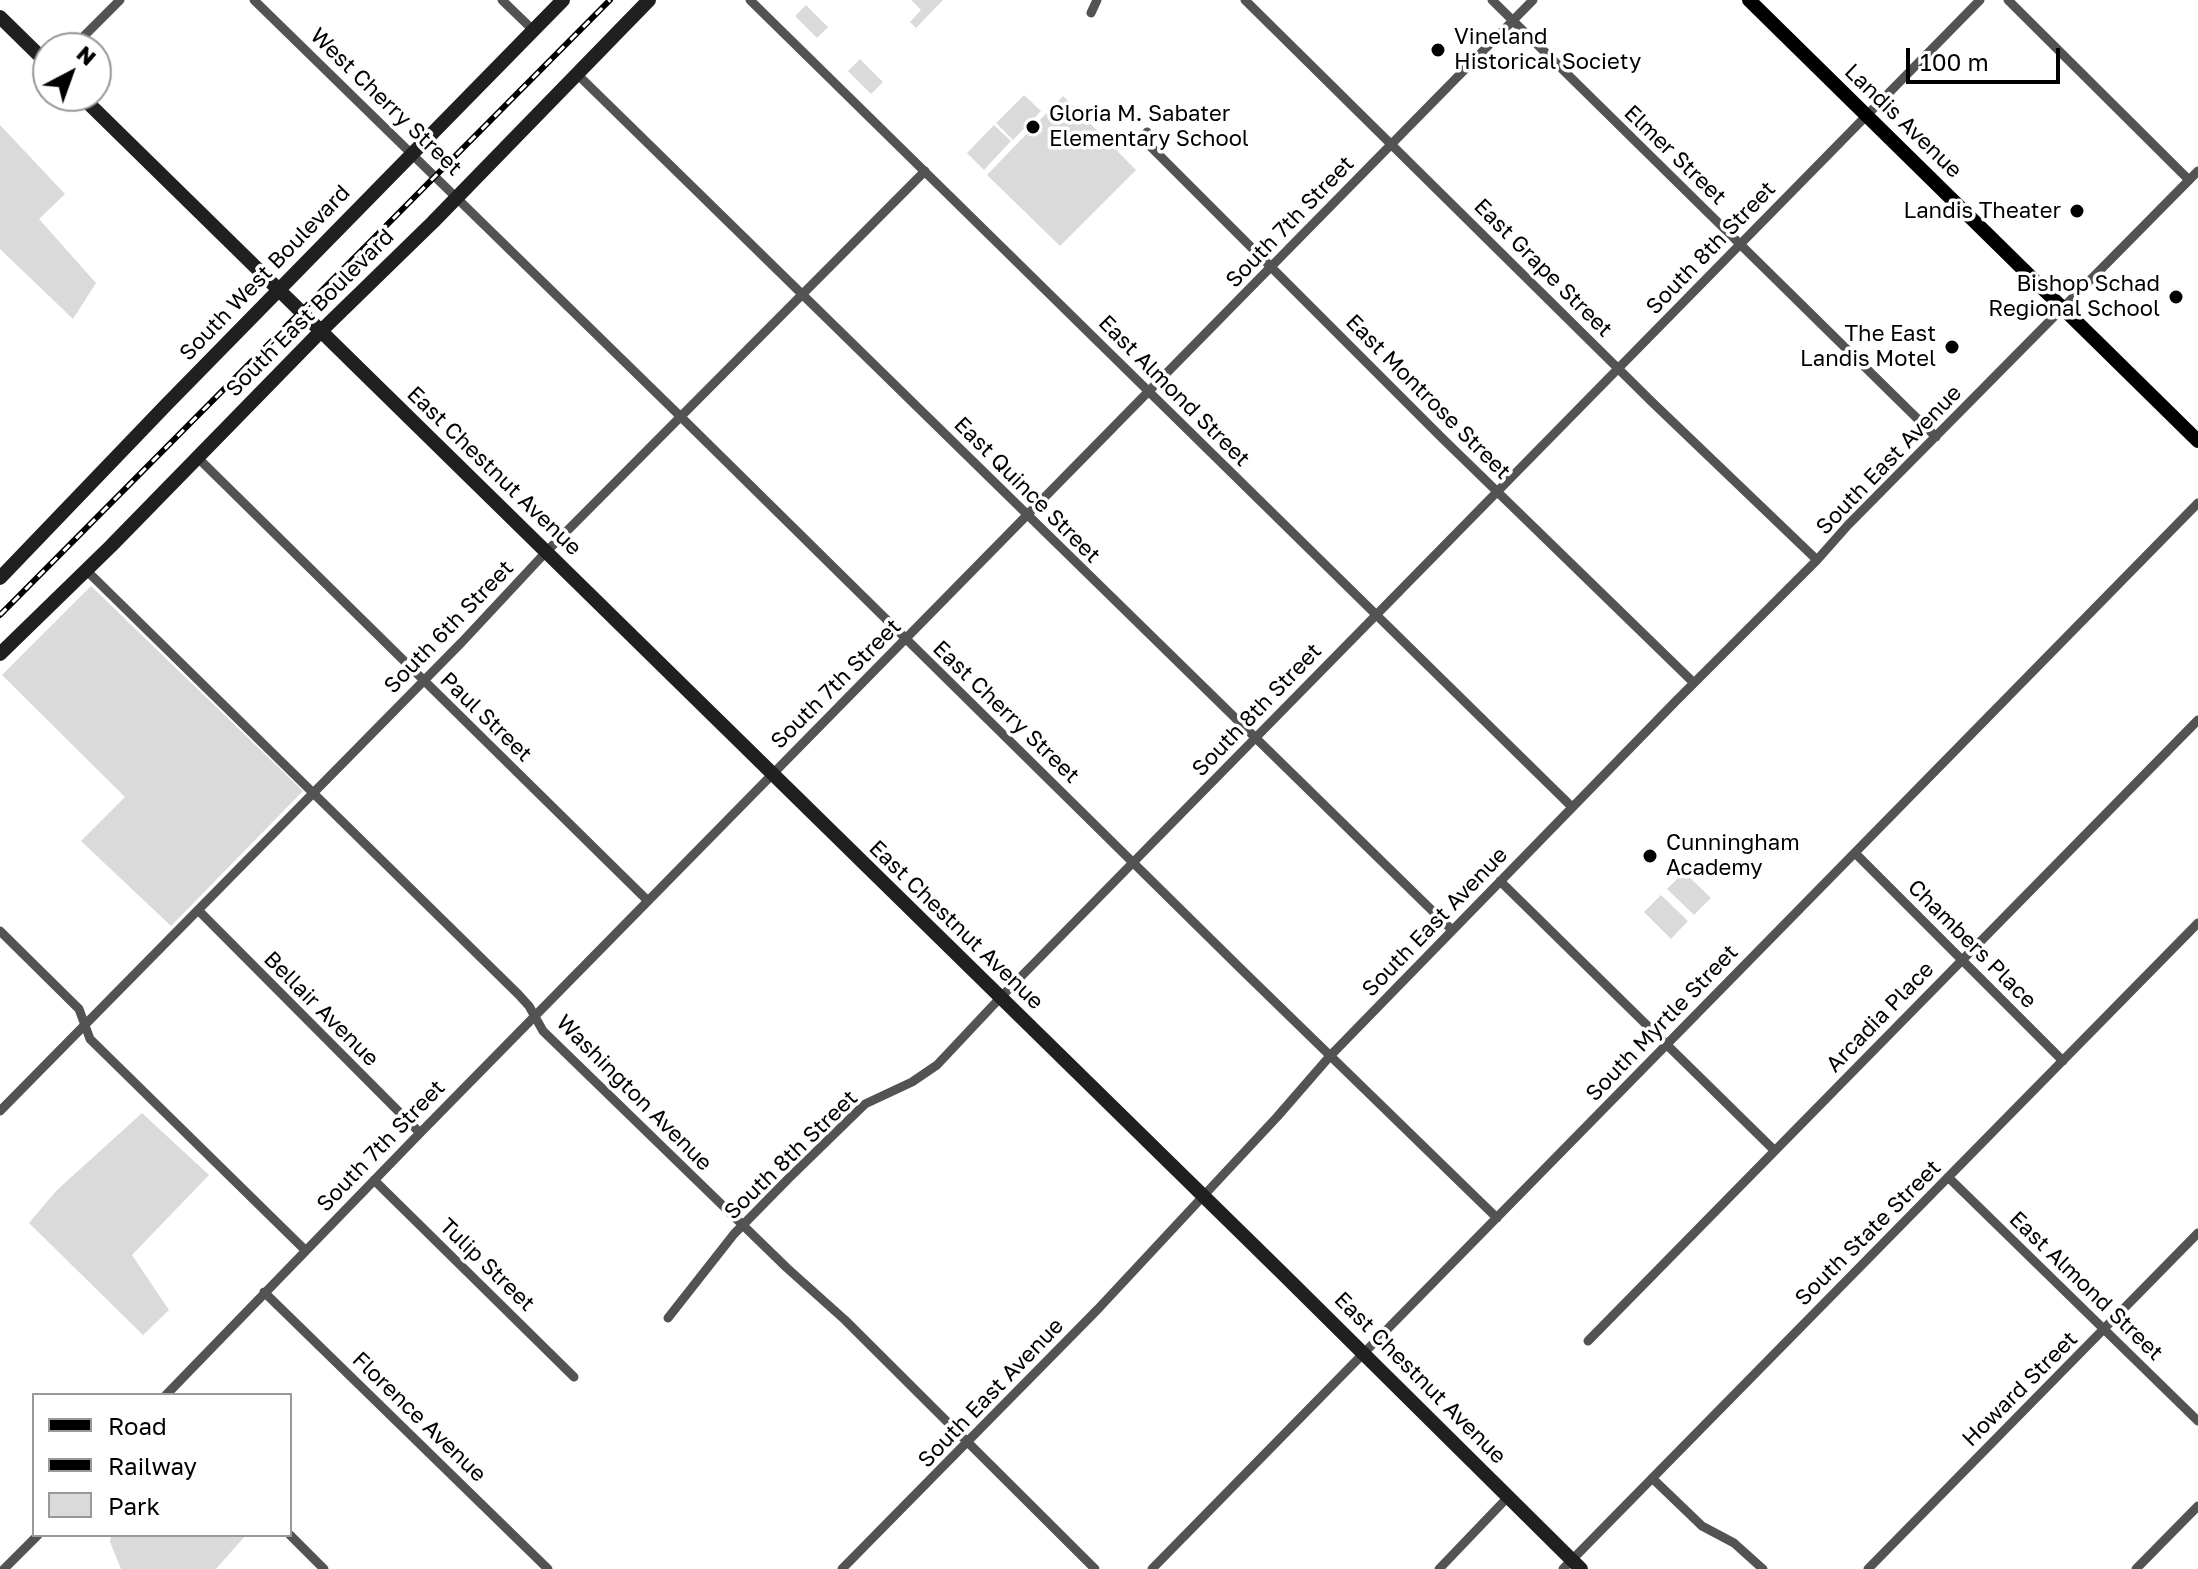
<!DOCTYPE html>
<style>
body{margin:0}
#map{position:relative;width:2198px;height:1569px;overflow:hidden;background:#fff;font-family:"Golos Text",sans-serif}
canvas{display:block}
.legend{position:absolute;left:32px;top:1393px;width:260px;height:144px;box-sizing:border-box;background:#fff;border:2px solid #999;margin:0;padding:10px 14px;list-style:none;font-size:24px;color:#000}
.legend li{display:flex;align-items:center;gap:16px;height:40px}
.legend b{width:40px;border:2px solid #999}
.north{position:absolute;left:32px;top:32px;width:80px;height:80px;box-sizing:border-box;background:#fff;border:2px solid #999;border-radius:50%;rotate:41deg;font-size:22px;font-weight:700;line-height:32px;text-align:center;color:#000}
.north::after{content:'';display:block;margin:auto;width:28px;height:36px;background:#000;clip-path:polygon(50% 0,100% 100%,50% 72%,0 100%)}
.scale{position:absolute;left:1906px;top:48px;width:154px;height:36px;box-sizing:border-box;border:4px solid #000;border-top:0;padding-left:10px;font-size:24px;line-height:28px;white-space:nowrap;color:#000;-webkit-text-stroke:6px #fff;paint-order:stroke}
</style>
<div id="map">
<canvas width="2198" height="1569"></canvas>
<ul class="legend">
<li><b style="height:10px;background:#000"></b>Road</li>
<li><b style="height:10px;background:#000"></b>Railway</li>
<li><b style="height:22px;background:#dadada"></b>Park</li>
</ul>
<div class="north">N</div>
<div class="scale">100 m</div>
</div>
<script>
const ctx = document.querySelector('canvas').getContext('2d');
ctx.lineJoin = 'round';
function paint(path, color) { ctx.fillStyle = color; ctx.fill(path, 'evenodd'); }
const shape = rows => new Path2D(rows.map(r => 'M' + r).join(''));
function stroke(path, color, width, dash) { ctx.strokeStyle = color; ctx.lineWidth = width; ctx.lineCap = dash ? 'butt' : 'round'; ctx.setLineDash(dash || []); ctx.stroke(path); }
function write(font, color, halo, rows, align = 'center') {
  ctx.font = font + ' "Golos Text",sans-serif'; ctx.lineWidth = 7; ctx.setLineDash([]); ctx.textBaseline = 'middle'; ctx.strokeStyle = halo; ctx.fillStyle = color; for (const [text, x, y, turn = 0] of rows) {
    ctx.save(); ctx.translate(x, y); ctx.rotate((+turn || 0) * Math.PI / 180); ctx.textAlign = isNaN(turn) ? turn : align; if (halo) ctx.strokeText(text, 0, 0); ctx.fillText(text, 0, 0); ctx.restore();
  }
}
paint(shape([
 [911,0,943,0,916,28,910,22,921,10],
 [806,5,828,27,817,38,795,16],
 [860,59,883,82,871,94,848,71],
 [1024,95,1041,111,1013,140,996,123],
 [1063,96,1136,170,1060,246,987,175],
 [0,125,65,194,39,219,96,283,73,319,0,249],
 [994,125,1011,141,984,170,967,153],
 [91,586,303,791,171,926,81,841,125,797,2,675],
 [1684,872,1711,898,1694,915,1667,889],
 [1661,895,1688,921,1671,939,1644,912],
 [142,1113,209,1175,132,1255,169,1310,143,1335,29,1223,56,1191],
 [111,1535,246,1535,216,1569,121,1569,110,1542]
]), '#dadada');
stroke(shape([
 [254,0,681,417,1240,968,1497,1218],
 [502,0,533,30],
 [750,0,1572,807],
 [1245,0,1652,402,1817,560],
 [1492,0,1936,437],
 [2008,0,2189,180],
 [1091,13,1097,0],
 [72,48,120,0],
 [577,74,1452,930],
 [1147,132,1145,141,1442,438,1694,683],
 [197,457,648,901],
 [86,570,518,994,529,1006,543,1031,787,1268,845,1320,1095,1569],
 [1855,853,2063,1061],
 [1500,881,1774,1150],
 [198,910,420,1133],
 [0,931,79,1009,90,1039,305,1250],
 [0,1111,462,642,546,552,925,171],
 [1948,1177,2198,1421],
 [374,1180,574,1377],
 [264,1292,548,1569],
 [668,1318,734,1234,788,1179,865,1104,912,1082,937,1065,1000,998,1980,0],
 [1588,1341,2198,720],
 [166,1395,420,1133,1533,0],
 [1652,1478,1702,1526,1734,1543,1763,1569],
 [290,1535,324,1569],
 [4,1569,38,1535],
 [842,1569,1098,1309,1277,1117,1330,1056,1675,702,1817,560,1848,525,2198,171],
 [1152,1569,2198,503],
 [1439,1569,1508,1497],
 [1563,1569,2198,923],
 [1868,1569,2198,1233],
 [2136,1569,2198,1506]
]), '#535353', 9);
stroke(shape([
 [0,17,48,64],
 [81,96,1282,1273,1581,1569],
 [0,578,167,404,563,0],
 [0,654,111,546,321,331,433,222,649,0]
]), '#202020', 14);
stroke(shape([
 [1749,0,2198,441]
]), '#000', 14);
const rail = shape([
 [0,615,610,0]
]);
stroke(rail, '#000', 6);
stroke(rail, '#fff', 3, [9]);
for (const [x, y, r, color] of [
 [1438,50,8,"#000"],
 [1033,127,8,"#000"],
 [2077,211,8,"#000"],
 [2176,297,8,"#000"],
 [1952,347,8,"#000"],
 [1650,856,8,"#000"]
]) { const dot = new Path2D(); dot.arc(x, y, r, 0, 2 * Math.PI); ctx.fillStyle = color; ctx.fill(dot); stroke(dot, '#fff', 3); }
write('22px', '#000', '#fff', [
 ["Vineland",1454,37],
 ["Historical Society",1454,62],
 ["Gloria M. Sabater",1049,114],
 ["Elementary School",1049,139],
 ["Landis Theater",2061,211,"right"],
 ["Bishop Schad",2160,284,"right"],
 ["Regional School",2160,309,"right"],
 ["The East",1936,334,"right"],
 ["Landis Motel",1936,359,"right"],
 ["Cunningham",1666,843],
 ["Academy",1666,868]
], 'left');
write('22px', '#000', '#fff', [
 ["West Cherry Street",386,102,44],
 ["Landis Avenue",1903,121,44],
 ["Elmer Street",1675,155,44],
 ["South 7th Street",1290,222,-46],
 ["South 8th Street",1711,248,-46],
 ["East Grape Street",1543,268,45],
 ["South West Boulevard",265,273,-46],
 ["South East Boulevard",310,313,-45],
 ["East Almond Street",1174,391,45],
 ["East Montrose Street",1428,397,45],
 ["South East Avenue",1889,460,-46],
 ["East Chestnut Avenue",494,471,44],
 ["East Quince Street",1027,490,45],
 ["South 6th Street",449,627,-46],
 ["South 7th Street",836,684,-45],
 ["South 8th Street",1257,710,-46],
 ["East Cherry Street",1006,712,44],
 ["Paul Street",486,717,44],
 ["South East Avenue",1435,922,-46],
 ["East Chestnut Avenue",956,925,44],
 ["Chambers Place",1972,944,45],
 ["Bellair Avenue",321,1009,45],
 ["Arcadia Place",1880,1017,-46],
 ["South Myrtle Street",1662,1023,-46],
 ["Washington Avenue",634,1093,45],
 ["South 7th Street",381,1146,-46],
 ["South 8th Street",791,1155,-44],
 ["South State Street",1868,1233,-45],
 ["Tulip Street",487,1265,44],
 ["East Almond Street",2086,1286,44],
 ["East Chestnut Avenue",1420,1378,45],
 ["Howard Street",2020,1389,-45],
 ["South East Avenue",991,1393,-46],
 ["Florence Avenue",419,1417,44]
]);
</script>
